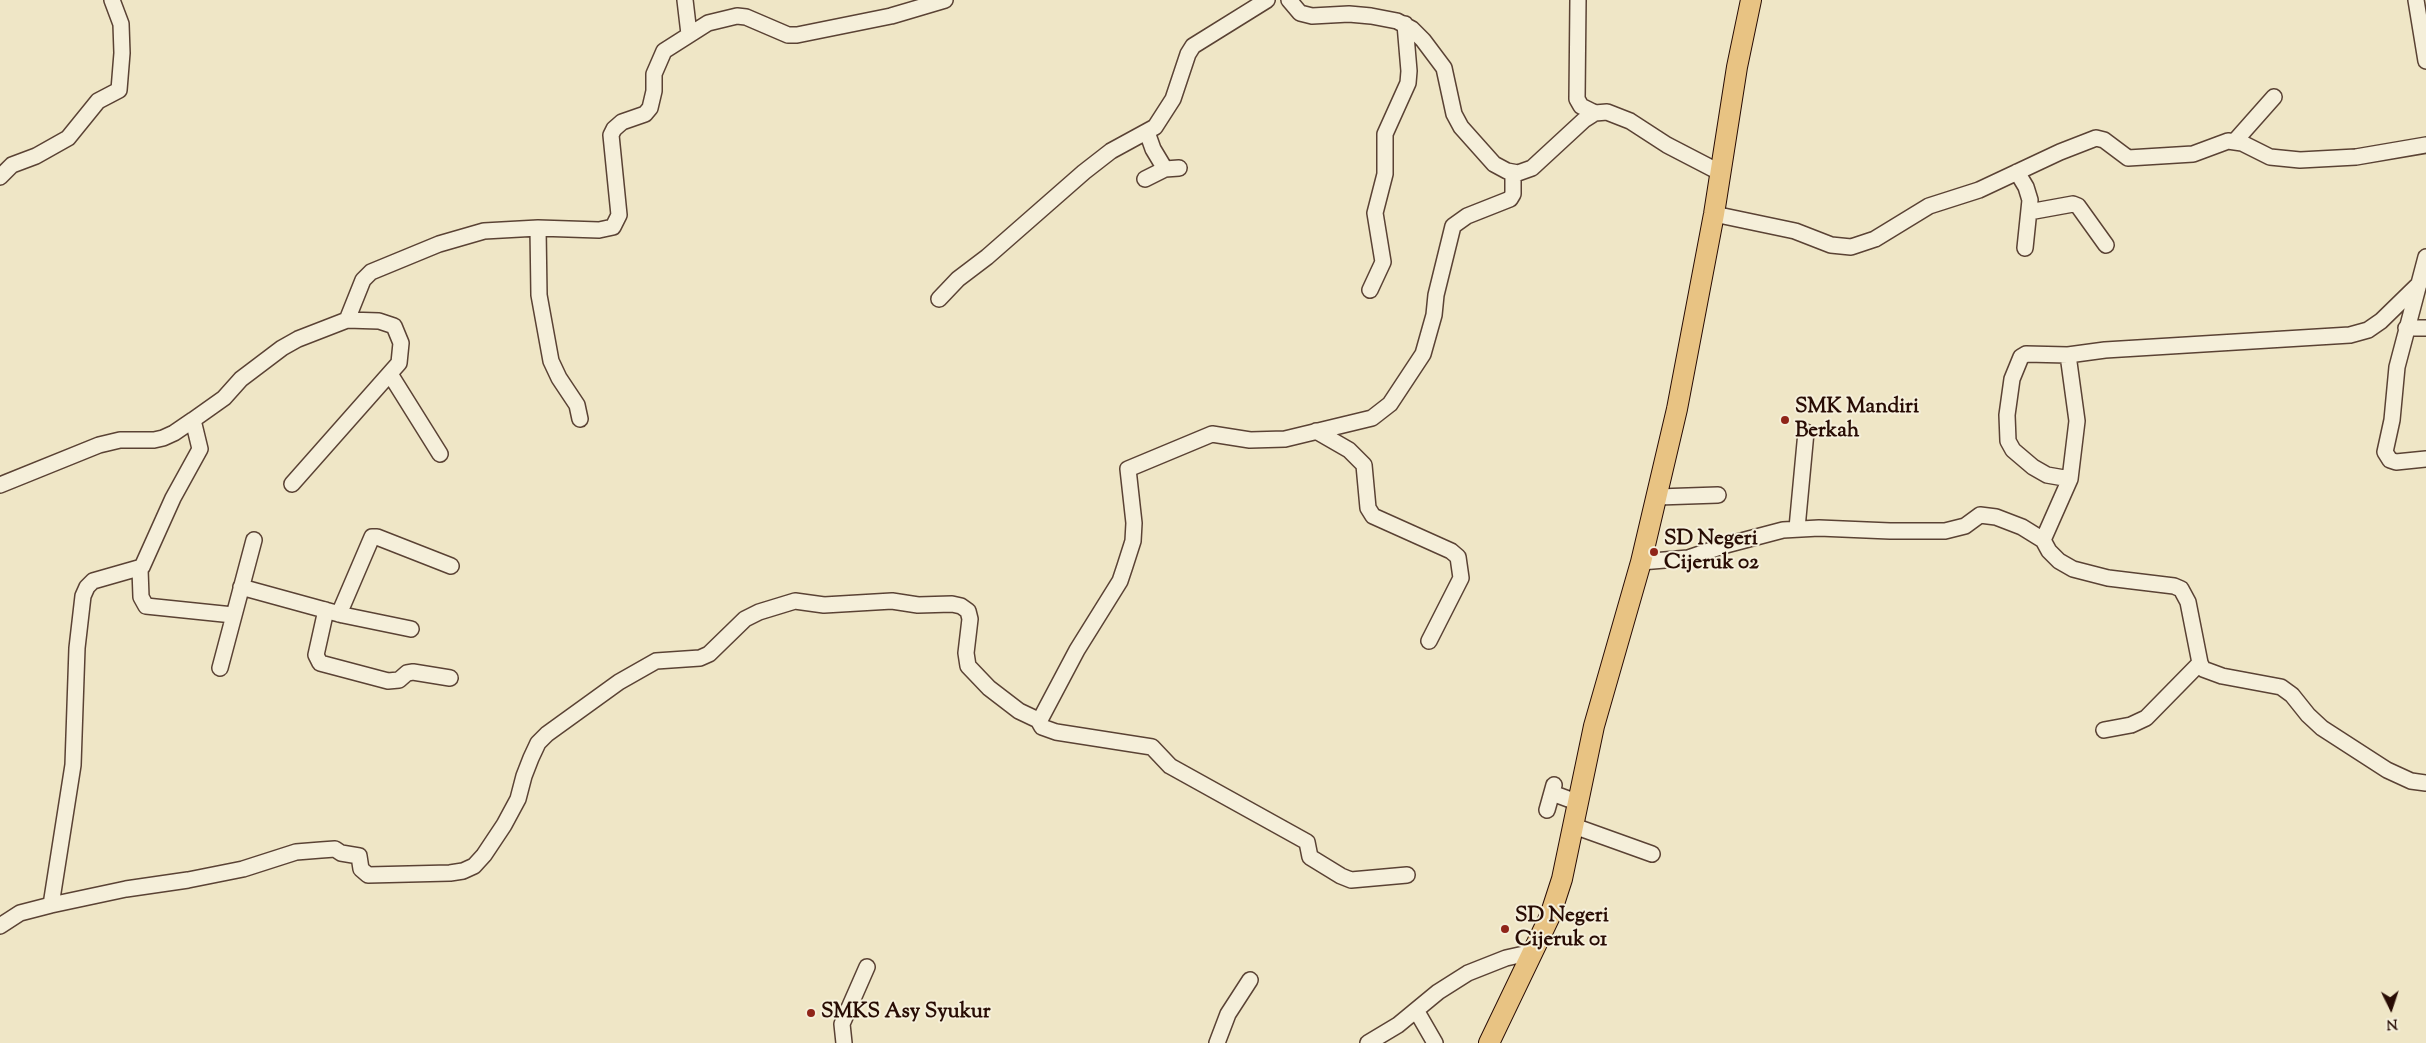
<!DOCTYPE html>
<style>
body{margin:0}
#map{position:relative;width:2426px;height:1043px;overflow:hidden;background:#efe6c6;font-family:"Sorts Mill Goudy",serif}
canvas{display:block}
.north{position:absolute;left:2366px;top:983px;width:50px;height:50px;-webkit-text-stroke:4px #f5efda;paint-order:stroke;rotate:176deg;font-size:14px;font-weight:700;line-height:20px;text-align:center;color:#280c04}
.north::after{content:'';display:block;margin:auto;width:18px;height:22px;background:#280c04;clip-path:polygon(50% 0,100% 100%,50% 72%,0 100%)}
</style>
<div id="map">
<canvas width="2426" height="1043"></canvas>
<div class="north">N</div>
</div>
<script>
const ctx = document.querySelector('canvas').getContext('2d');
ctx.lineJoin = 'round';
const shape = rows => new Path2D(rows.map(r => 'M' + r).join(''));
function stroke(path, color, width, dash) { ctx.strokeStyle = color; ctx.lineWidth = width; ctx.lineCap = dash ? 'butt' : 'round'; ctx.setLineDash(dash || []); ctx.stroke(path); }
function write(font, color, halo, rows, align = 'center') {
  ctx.font = font + ' "Sorts Mill Goudy",serif'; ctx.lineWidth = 4; ctx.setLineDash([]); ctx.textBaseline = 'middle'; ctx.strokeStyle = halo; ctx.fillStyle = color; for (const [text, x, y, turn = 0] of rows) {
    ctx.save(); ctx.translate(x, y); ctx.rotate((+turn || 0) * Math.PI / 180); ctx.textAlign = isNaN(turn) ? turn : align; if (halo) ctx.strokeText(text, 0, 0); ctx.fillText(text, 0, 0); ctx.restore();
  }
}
const minor = shape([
 [685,0,689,34],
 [1289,0,1300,13,1312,16,1349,14,1371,16,1397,21,1412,29,1423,40,1444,68,1454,114,1461,127,1494,164,1507,171,1518,173,1532,168,1584,120,1595,113,1607,112,1630,121,1667,145,1721,173],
 [1578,0,1577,99,1581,106,1595,113],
 [2416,0,2426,61],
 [1147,132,1153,149,1165,169],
 [2235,141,2274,97],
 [2017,172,2026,187,2030,200,2025,248],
 [0,177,12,165,36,156,68,138,98,101,119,90,122,53,121,24,112,0],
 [1145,179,1165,169,1179,168],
 [2029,212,2073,204,2078,206,2106,245],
 [1714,214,1795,231,1831,245,1851,247,1875,239,1929,206,1979,190,2060,152,2096,138,2104,140,2128,158,2193,154,2228,141,2242,143,2270,157,2300,160,2356,157,2426,145],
 [538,228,539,295,551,361,559,378,577,405,580,419],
 [2426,257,2397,367,2392,420,2385,452,2390,460,2396,462,2426,459],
 [1370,290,1383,262,1375,213,1385,174,1385,134,1408,83,1409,71,1405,24],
 [939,299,958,279,987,257,1084,172,1111,151,1155,127,1173,99,1188,54,1193,46,1267,0],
 [2406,328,2426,328],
 [2068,355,2105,350,2350,335,2368,330,2381,321,2421,282],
 [390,374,440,454],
 [1316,431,1349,450,1364,465,1368,508,1373,516,1451,551,1458,557,1461,578,1429,641],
 [292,484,399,363,401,343,394,326,379,321,347,320],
 [0,485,99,445,120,440,154,440,163,438,174,433,193,420],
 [1658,497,1718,495],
 [1797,528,1806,432],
 [2043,540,2070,479,2077,421,2068,355,2026,354,2021,357,2012,379,2007,415,2008,441,2013,450,2033,467,2047,475,2070,479],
 [1641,562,1688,558,1726,545,1783,530,1819,528,1890,531,1945,531,1965,526,1980,515,1996,517,2022,527,2043,540,2049,551,2059,561,2073,569,2108,578,2174,586,2181,589,2188,602,2200,663,2203,669,2222,676,2281,687,2292,695,2308,715,2322,728,2387,770,2411,781,2426,783],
 [140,569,141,597,146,606,233,615],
 [241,587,343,615,411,629],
 [326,610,316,655,320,663,388,681,399,680,407,673,413,672,450,678],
 [339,614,372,537,377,537,451,566],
 [220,668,254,540],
 [1038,720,1042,727,1056,732,1152,747,1170,766,1307,842,1310,857,1341,876,1351,880,1407,875],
 [2104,730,2131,725,2146,718,2200,663],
 [1552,793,1579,803],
 [1547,810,1554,785],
 [1574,826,1652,854],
 [51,905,126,889,188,880,243,869,296,852,321,850,335,849,341,853,359,856,361,869,368,875,450,873,463,871,474,866,484,855,504,825,518,799,524,776,531,758,538,743,547,734,619,682,656,661,700,658,709,654,745,619,759,612,795,601,824,605,892,601,918,605,952,604,961,606,968,611,970,619,966,653,968,666,989,688,1019,711,1038,720,1041,718,1077,650,1120,581,1125,566,1133,541,1134,523,1128,469,1212,434,1250,440,1285,439,1372,418,1390,404,1423,354,1434,315,1436,295,1453,226,1467,216,1510,199,1513,194,1513,173],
 [0,926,20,913,51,905,73,765,77,648,83,596,87,587,93,581,142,567,173,498,200,449,193,420,224,398,241,379,282,348,298,339,347,320,363,280,371,272,439,244,484,231,538,228,599,230,613,227,619,215,611,135,614,129,622,122,645,114,650,108,654,91,654,74,664,51,708,23,737,16,746,17,788,35,797,35,891,16,945,0],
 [1416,1010,1435,1043],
 [844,1043,842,1024,867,967],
 [1217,1043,1228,1014,1250,980],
 [1368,1043,1398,1025,1438,992,1468,973,1506,958,1533,952]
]);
const major = shape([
 [1489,1043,1550,916,1562,879,1594,726,1641,562,1677,409,1714,214,1737,67,1751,0]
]);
stroke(minor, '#5a4234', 18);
stroke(major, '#280c04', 22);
stroke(minor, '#f5efda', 15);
stroke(major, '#e8c383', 20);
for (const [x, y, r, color] of [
 [1785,420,5,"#8f2418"],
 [1654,552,5,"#8f2418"],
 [1505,929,5,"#8f2418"],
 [811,1013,5,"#8f2418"]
]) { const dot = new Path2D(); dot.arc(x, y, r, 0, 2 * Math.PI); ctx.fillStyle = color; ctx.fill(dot); stroke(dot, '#f5efda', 2); }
write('bold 21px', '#280c04', '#f5efda', [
 ["SMK Mandiri",1795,408],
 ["Berkah",1795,432],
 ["SD Negeri",1664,540],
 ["Cijeruk 02",1664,564],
 ["SD Negeri",1515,917],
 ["Cijeruk 01",1515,941],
 ["SMKS Asy Syukur",821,1013]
], 'left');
</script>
